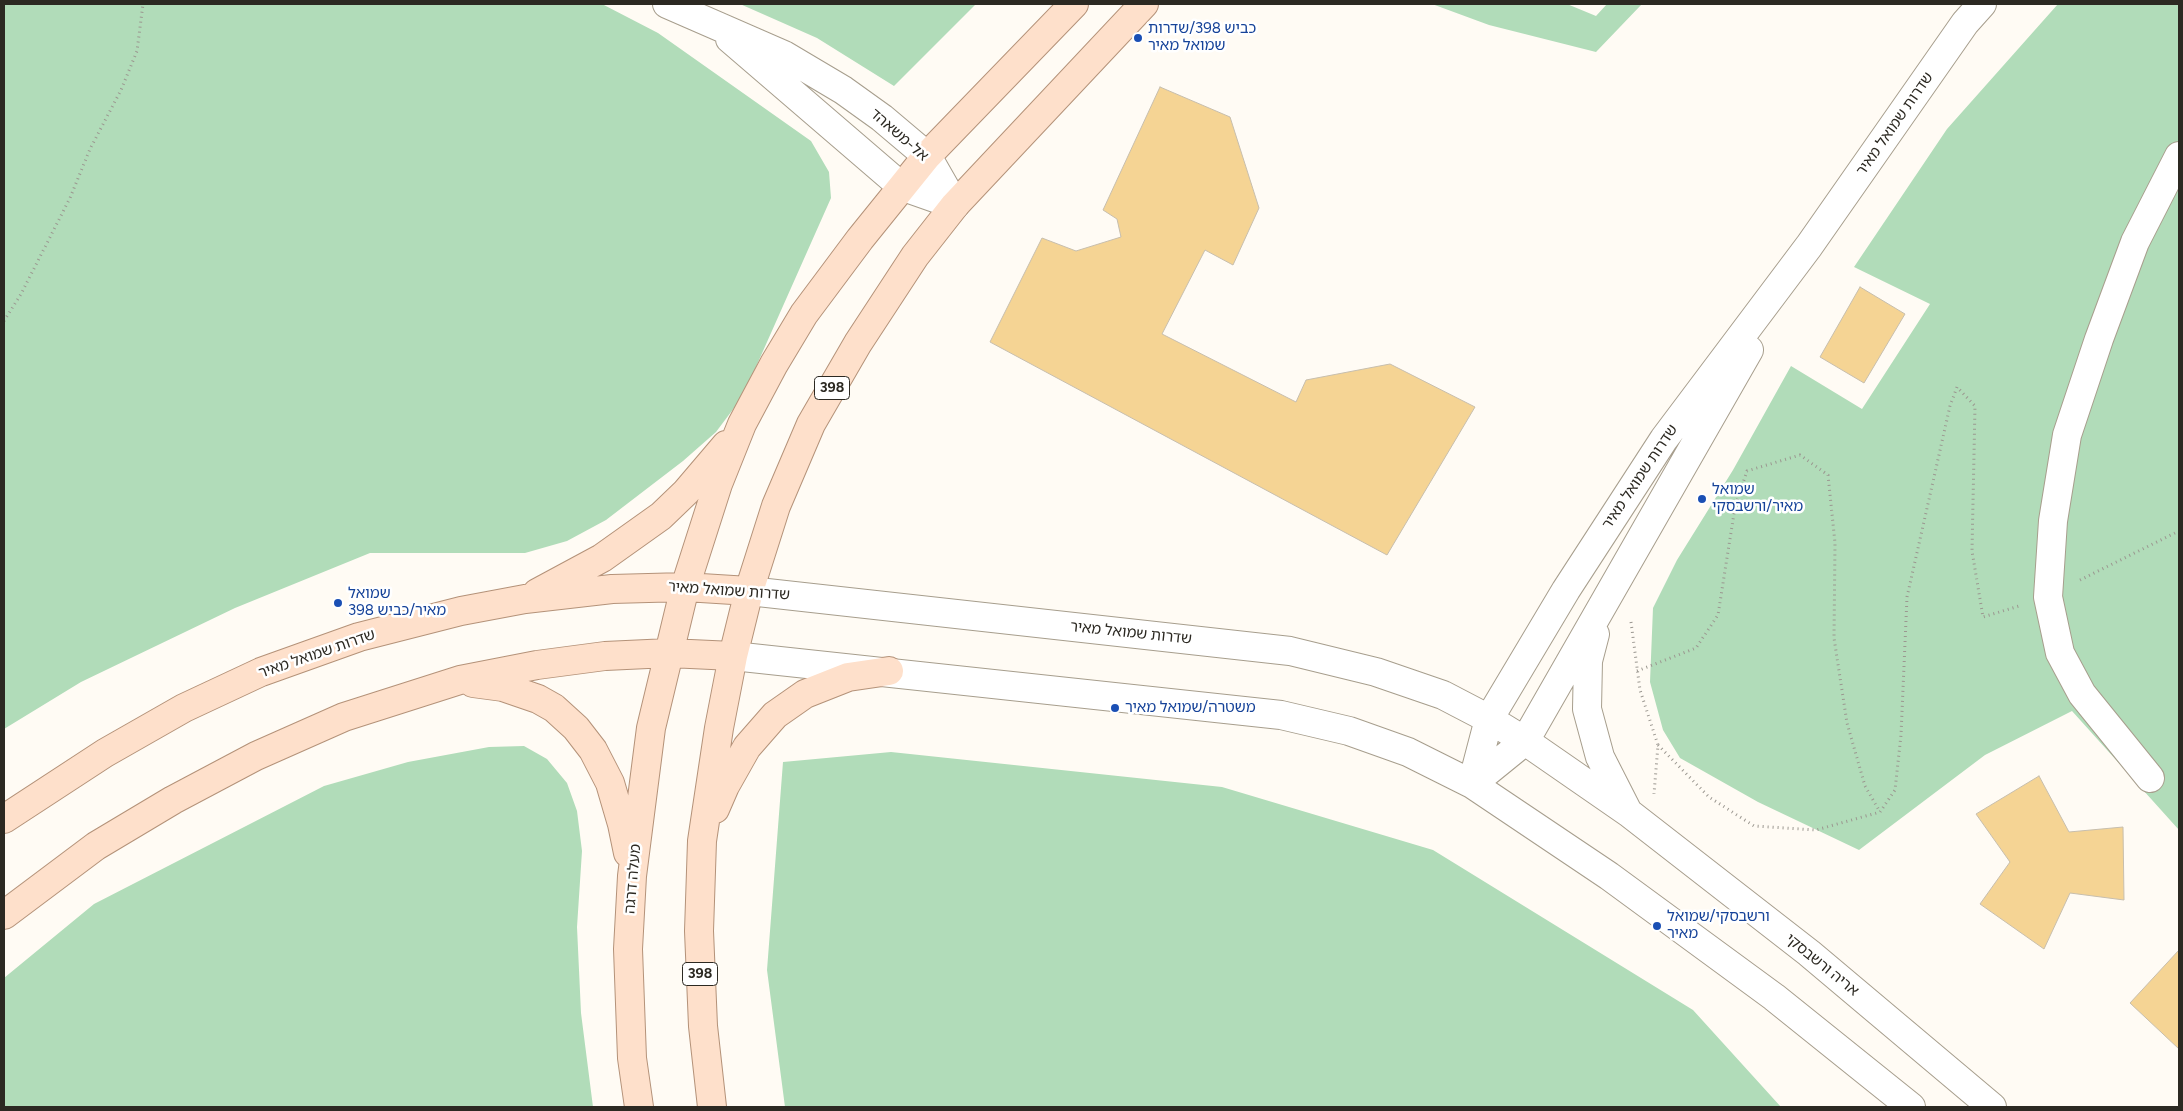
<!DOCTYPE html>
<meta charset="utf-8">
<style>
body{margin:0}
#map{position:relative;width:2183px;height:1111px;overflow:hidden;background:#fffbf4;font-family:Figtree,sans-serif}
canvas{display:block}
.frame{position:absolute;inset:0;border:5px solid #2c2922;pointer-events:none}
</style>
<div id="map">
<canvas width="2183" height="1111"></canvas>
<div class="frame"></div>
</div>
<script>
const ctx = document.querySelector('canvas').getContext('2d');
ctx.lineJoin = 'round';
function paint(path, color) { ctx.fillStyle = color; ctx.fill(path, 'evenodd'); }
const shape = rows => new Path2D(rows.map(r => 'M' + r).join(''));
function stroke(path, color, width, dash) { ctx.strokeStyle = color; ctx.lineWidth = width; ctx.lineCap = dash ? 'butt' : 'round'; ctx.setLineDash(dash || []); ctx.stroke(path); }
function write(font, color, halo, rows, align = 'center') {
  ctx.font = font + ' Figtree,"Noto Sans Hebrew",sans-serif'; ctx.lineWidth = 5; ctx.setLineDash([]); ctx.textBaseline = 'middle'; ctx.strokeStyle = halo; ctx.fillStyle = color; for (const [text, x, y, turn = 0] of rows) {
    ctx.save(); ctx.translate(x, y); ctx.rotate((+turn || 0) * Math.PI / 180); ctx.textAlign = isNaN(turn) ? turn : align; if (halo) ctx.strokeText(text, 0, 0); ctx.fillText(text, 0, 0); ctx.restore();
  }
}
paint(shape([
 [4,4,602,4,658,33,811,141,829,172,831,198,743,396,716,432,683,461,606,520,567,541,525,553,370,553,235,608,81,682,4,729],
 [740,4,976,4,894,86,817,38],
 [1432,4,1567,4,1596,16,1607,4,1642,4,1596,52,1489,25],
 [2058,4,2179,4,2179,830,2072,711,1985,755,1859,850,1758,802,1680,758,1663,730,1650,682,1653,608,1677,560,1733,470,1791,366,1862,409,1930,304,1854,267,1947,129],
 [524,746,547,759,567,783,577,811,582,851,577,927,581,1013,593,1107,4,1107,4,978,94,904,324,786,408,762,489,747],
 [891,752,1222,787,1433,850,1693,1010,1781,1107,785,1107,767,970,783,762]
]), '#b1dcb9');
const building = shape([
 [1160,87,1230,117,1259,208,1233,265,1205,250,1162,334,1296,402,1306,380,1390,364,1475,407,1387,555,990,342,1042,238,1076,251,1121,237,1117,219,1103,210,1160,87],
 [1860,287,1905,314,1864,383,1820,357,1860,287],
 [2039,776,2069,832,2123,827,2124,900,2070,893,2044,949,1980,904,2010,862,1976,814,2039,776],
 [2179,950,2179,1049,2130,1003,2179,950]
]);
paint(building, '#f5d494');
stroke(building, '#c7bead', 1);
const minor = shape([
 [667,4,784,55,843,90,882,118,927,156,955,205],
 [730,39,901,186,955,205],
 [749,591,1290,651,1376,672,1443,695,1489,719,1525,741,1629,813,1809,953,1992,1107],
 [1595,634,1588,661,1587,709,1600,757,1627,810],
 [733,656,1281,715,1349,731,1408,752,1472,784,1609,876,1774,997,1911,1107],
 [2150,778,2082,694,2060,653,2048,597,2053,521,2067,435,2099,339,2135,242,2179,156],
 [1472,784,1489,719,1566,590,1664,439,1809,246,1965,23,1982,4],
 [1472,784,1525,741,1749,350]
]);
const major = shape([
 [537,593,602,558,661,516,686,492,726,445],
 [473,683,503,687,538,699,554,708,576,728,593,750,610,783,622,824,628,853],
 [715,809,725,786,747,747,775,715,805,694,848,677,889,671],
 [4,819,105,753,184,708,261,672,359,637,461,611,525,599,612,589,685,587,749,591],
 [4,915,96,846,173,800,256,756,344,717,460,680,537,665,605,656,669,653,733,656],
 [639,1107,632,1058,628,949,632,876,651,728,685,587,718,484,742,424,774,364,804,314,860,239,927,156,1074,4],
 [712,1107,703,1026,699,931,702,841,719,728,733,656,749,591,776,506,811,424,858,343,915,256,955,205,1144,4]
]);
stroke(minor, '#a79e8d', 30);
stroke(major, '#b49279', 30);
stroke(shape([
 [4,321,21,294,70,198,90,149,121,90,137,51,143,4],
 [2080,580,2179,531],
 [1631,622,1640,690,1658,745,1654,794],
 [1637,671,1696,648,1718,615,1735,507,1747,471,1800,455,1828,475,1835,543,1834,638,1847,723,1865,786,1880,812,1895,790,1901,735,1907,597,1950,406,1957,387,1975,406,1972,551,1983,617,2019,606],
 [1658,745,1709,797,1754,826,1816,830,1880,812]
]), '#9b9790', 3, [1, 4]);
stroke(minor, '#fff', 28);
stroke(major, '#fee0cb', 28);
for (const [x, y, r, color] of [
 [1138,38,5,"#1a4fb4"],
 [1702,499,5,"#1a4fb4"],
 [338,603,5,"#1a4fb4"],
 [1115,708,5,"#1a4fb4"],
 [1657,926,5,"#1a4fb4"]
]) { const dot = new Path2D(); dot.arc(x, y, r, 0, 2 * Math.PI); ctx.fillStyle = color; ctx.fill(dot); stroke(dot, '#fff', 2); }
for (const [x, y, w] of [
 [832,388,35],
 [700,974,35]
]) { const box = new Path2D(); box.roundRect(x - w / 2, y - 11.5, w, 23, 4); ctx.fillStyle = '#fff'; ctx.fill(box); stroke(box, '#2c2922', 1); }
write('bold 14px', '#2c2922', null, [
 ["398",832,388],
 ["398",700,974]
]);
write('15px', '#164399', '#fff', [
 ["כביש 398/שדרות",1148,29],
 ["שמואל מאיר",1148,46],
 ["שמואל",1712,490],
 ["מאיר/ורשבסקי",1712,507],
 ["שמואל",348,594],
 ["מאיר/כביש 398",348,611],
 ["משטרה/שמואל מאיר",1125,708],
 ["ורשבסקי/שמואל",1667,917],
 ["מאיר",1667,934]
], 'left');
write('15px', '#2c2922', '#fff', [
 ["שדרות שמואל מאיר",1895,124,-55],
 ["אל-משאהד",899,135,41],
 ["שדרות שמואל מאיר",1640,477,-56],
 ["שדרות שמואל מאיר",729,591,4],
 ["שדרות שמואל מאיר",1131,633,6],
 ["שדרות שמואל מאיר",317,654,-19],
 ["מעלה דרגה",633,879,-85],
 ["אריה ורשבסקי",1822,965,39]
]);
</script>
